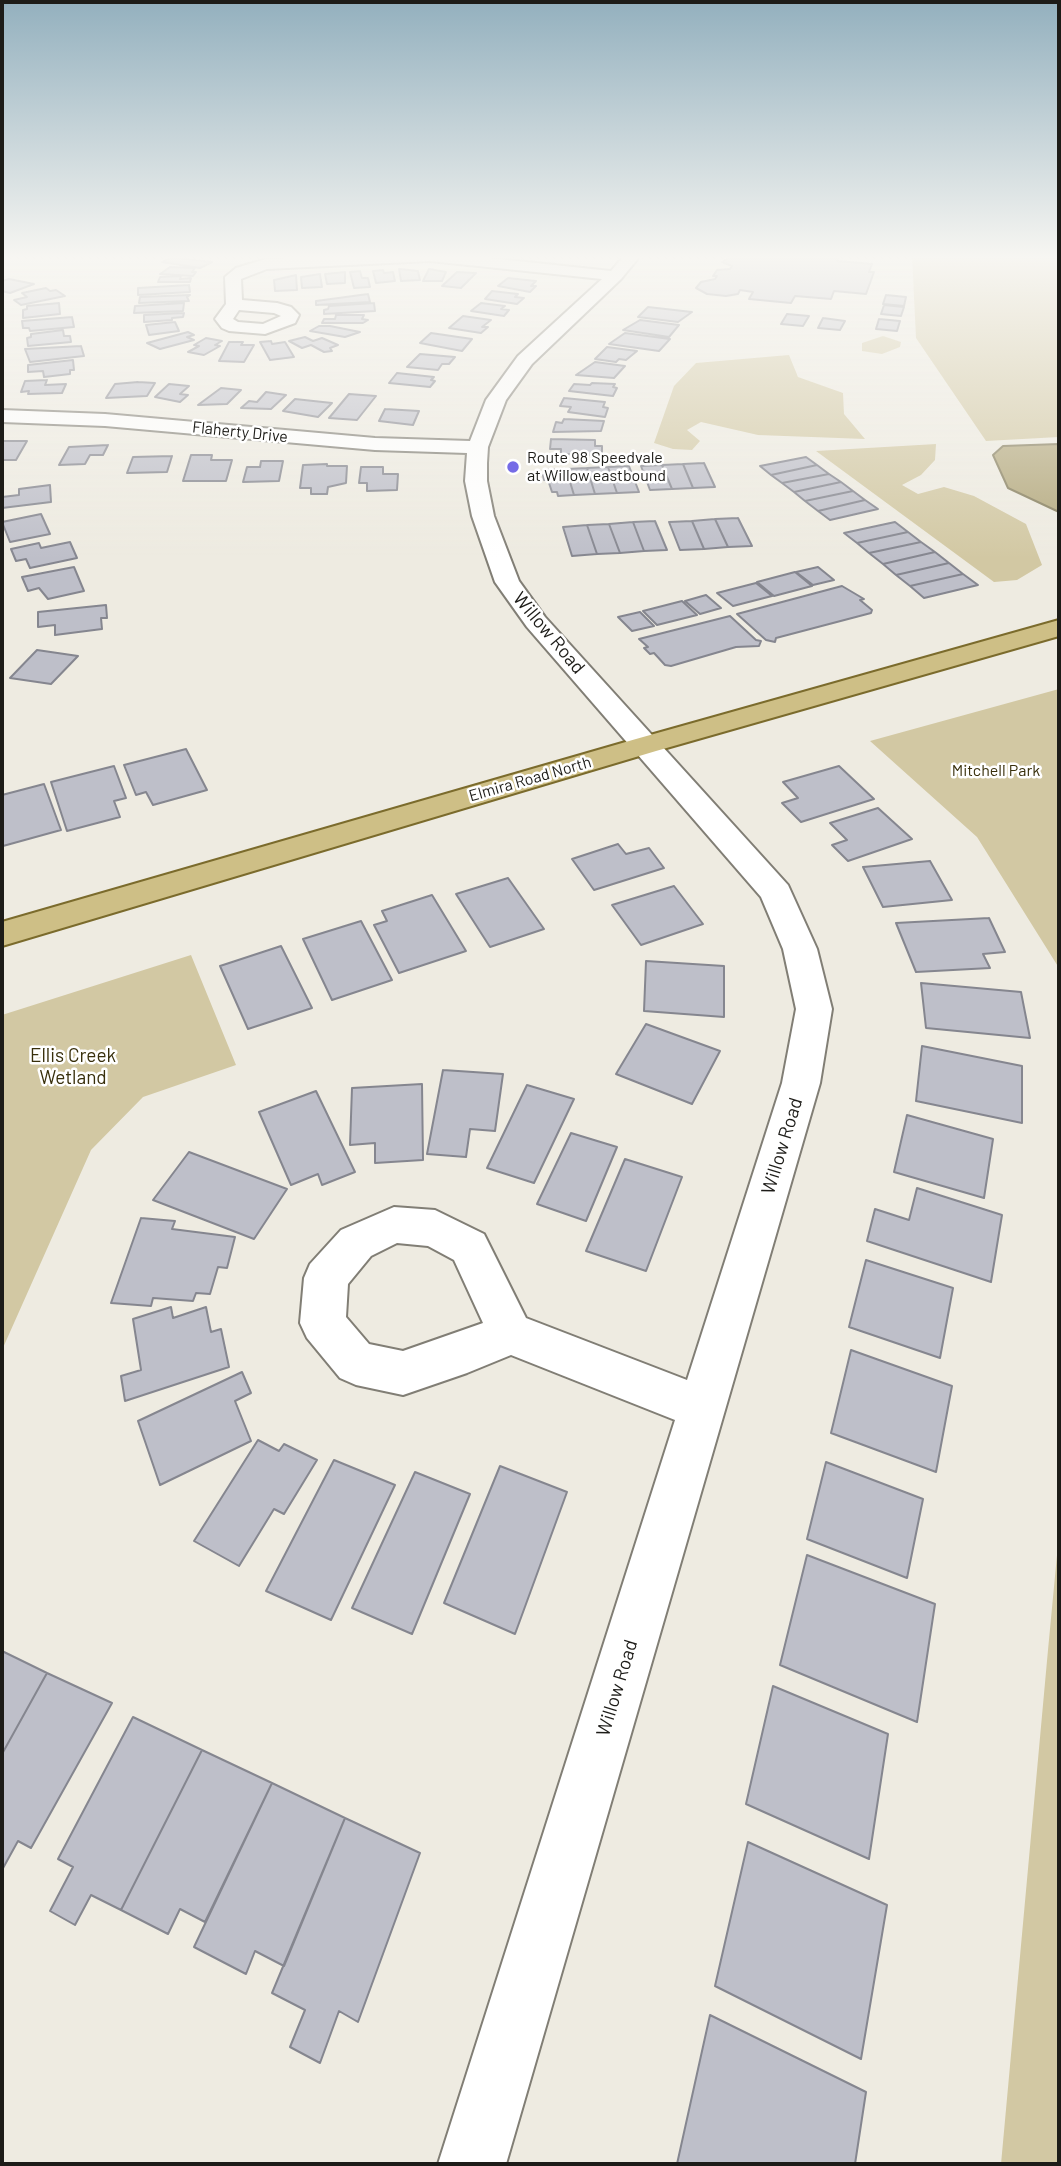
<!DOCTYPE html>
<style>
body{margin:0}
#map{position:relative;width:1061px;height:2166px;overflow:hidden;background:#eeebe1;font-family:Barlow,sans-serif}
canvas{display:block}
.frame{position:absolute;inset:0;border:4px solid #1d1c18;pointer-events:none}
</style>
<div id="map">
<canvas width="1061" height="2166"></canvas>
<div class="frame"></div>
</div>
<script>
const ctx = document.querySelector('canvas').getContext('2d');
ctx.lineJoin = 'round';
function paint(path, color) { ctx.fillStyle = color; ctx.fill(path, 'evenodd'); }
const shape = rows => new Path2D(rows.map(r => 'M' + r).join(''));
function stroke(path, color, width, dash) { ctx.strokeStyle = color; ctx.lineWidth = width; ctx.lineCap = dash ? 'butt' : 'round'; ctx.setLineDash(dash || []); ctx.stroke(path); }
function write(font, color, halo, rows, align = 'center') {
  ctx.font = font + ' Barlow,sans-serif'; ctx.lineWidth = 5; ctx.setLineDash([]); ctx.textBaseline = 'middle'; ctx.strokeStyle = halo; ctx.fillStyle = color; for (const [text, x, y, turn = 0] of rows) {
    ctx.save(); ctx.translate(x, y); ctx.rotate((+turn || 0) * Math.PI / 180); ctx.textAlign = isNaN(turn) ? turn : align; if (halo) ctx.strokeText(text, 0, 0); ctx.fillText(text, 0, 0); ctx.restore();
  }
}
paint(shape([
 [912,256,1059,256,1059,437,986,441,916,338],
 [883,336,901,342,900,347,882,354,862,351,862,343],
 [789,355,798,377,843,393,844,414,865,439,758,435,701,422,687,430,700,441,692,450,673,449,654,443,674,386,696,363],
 [936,444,935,460,921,475,902,485,918,494,944,487,974,496,1026,524,1042,565,1017,580,994,582,816,451],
 [1059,689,1059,968,977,837,870,741],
 [191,955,236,1065,143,1097,91,1150,2,1350,2,1015],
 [1059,1534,1059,2164,1001,2164,1048,1650]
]), '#d2c8a3');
const water = shape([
 [1059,444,1059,512,1008,488,993,455,1003,446,1059,444]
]);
paint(water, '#b4a97e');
stroke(water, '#877f5f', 2);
const building = shape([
 [731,256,839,256,837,261,872,264,869,272,874,272,866,294,834,291,831,299,795,296,791,303,749,299,753,292,740,290,738,294,726,296,707,294,696,288,701,282,715,279,717,276,713,276,717,270,730,269,732,266,722,262,731,256],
 [172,257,194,260,212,262,200,268,162,262,172,257],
 [170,267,195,268,192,272,196,272,193,276,160,274,170,267],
 [399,269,418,271,420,280,401,281,399,269],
 [429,269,446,272,442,281,423,281,429,269],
 [383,270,384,273,393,272,395,281,376,283,373,271,383,270],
 [360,271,362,278,368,278,370,287,354,288,350,272,360,271],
 [345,272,345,283,327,284,325,274,345,272],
 [457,272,476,273,461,288,442,286,457,272],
 [320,274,322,287,302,288,301,277,320,274],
 [296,275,297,290,275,291,274,280,296,275],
 [181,276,180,279,191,278,190,282,158,282,160,277,181,276],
 [508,278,536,281,531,286,536,286,530,292,498,286,508,278],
 [9,279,34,284,10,293,2,291,2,281,9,279],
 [189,285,190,292,138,295,138,288,189,285],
 [46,288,50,291,56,290,65,296,21,305,14,300,27,297,22,293,46,288],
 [492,291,518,294,515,297,524,298,517,304,485,299,492,291],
 [368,294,370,302,316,305,316,301,368,294],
 [190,295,187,297,189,301,139,303,140,297,190,295],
 [886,295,906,297,904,306,883,304,886,295],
 [59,303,60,314,23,318,23,310,27,309,27,306,59,303],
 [184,303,183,311,134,313,135,306,184,303],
 [374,303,375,311,324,314,324,310,328,309,329,306,374,303],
 [481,303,505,306,501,309,509,310,504,316,471,311,481,303],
 [884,305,904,307,901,316,881,314,884,305],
 [648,307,692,312,678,322,638,317,648,307],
 [184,313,183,317,172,318,172,320,144,322,144,315,184,313],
 [787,314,809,316,803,326,781,324,787,314],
 [336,315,364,315,362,319,368,320,363,323,322,323,324,319,335,319,336,315],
 [463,316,491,320,482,327,488,327,481,333,449,328,463,316],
 [72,317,74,327,30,331,29,328,23,328,22,321,72,317],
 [823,318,845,321,840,330,818,328,823,318],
 [879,319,900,321,897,331,876,329,879,319],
 [640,320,679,325,669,337,623,330,640,320],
 [175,322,179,331,149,335,146,325,175,322],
 [319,326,330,326,360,332,345,337,310,331,319,326],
 [63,330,64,336,70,336,71,342,28,346,27,338,31,337,31,334,63,330],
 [188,332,194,335,187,337,194,340,160,349,147,343,188,332],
 [431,333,472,339,462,351,420,343,431,333],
 [625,333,670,339,659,351,609,344,625,333],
 [305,337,313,341,322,338,338,345,330,348,332,351,324,352,311,345,302,348,289,341,305,337],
 [206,338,222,341,215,345,220,346,204,355,188,352,199,346,194,345,206,338],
 [271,341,272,344,285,342,294,357,270,360,260,342,271,341],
 [229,342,243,342,241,345,254,345,244,362,219,361,229,342],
 [81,346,84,356,30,362,25,349,81,346],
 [607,347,637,351,626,360,619,359,616,362,595,359,607,347],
 [420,354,455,357,449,364,442,364,438,370,407,367,420,354],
 [73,360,74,370,70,370,70,374,44,377,43,371,28,372,28,365,73,360],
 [595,362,625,366,614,378,576,375,595,362],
 [397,373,434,377,431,380,435,381,430,387,389,383,397,373],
 [47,380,45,385,66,384,62,393,28,394,29,391,21,392,25,381,47,380],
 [138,382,155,383,147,396,106,398,115,384,138,382],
 [592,383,615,384,613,387,617,388,613,396,569,391,574,384,590,385,592,383],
 [169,384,189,386,180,394,188,395,180,402,155,397,169,384],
 [221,388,241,390,227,404,198,405,221,388],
 [266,392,286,395,271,409,241,408,249,401,257,402,266,392],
 [349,394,376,396,357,420,329,418,349,394],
 [564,398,605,402,603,407,608,408,605,417,568,412,571,407,560,406,564,398],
 [295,399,332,403,318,417,283,411,295,399],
 [385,409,419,411,413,425,379,421,385,409],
 [564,419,604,421,601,431,553,432,556,422,562,423,564,419],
 [551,439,595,440,595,446,602,446,602,455,561,454,561,449,550,449,551,439],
 [2,441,27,441,16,460,2,460,2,441],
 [108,445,103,455,90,455,85,464,59,465,69,447,108,445],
 [191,455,212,455,211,460,232,460,226,481,183,481,191,455],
 [172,456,167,472,127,473,133,457,172,456],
 [806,457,817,465,771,475,760,466,806,457],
 [261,461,283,461,279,481,243,482,247,467,260,467,261,461],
 [704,463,715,487,693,488,683,464,704,463],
 [327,464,327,466,347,466,346,483,328,487,327,494,311,494,311,488,300,488,303,465,327,464],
 [683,464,693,488,672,489,662,465,683,464],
 [662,465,672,489,650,490,641,466,662,465],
 [817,465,829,474,782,483,771,475,817,465],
 [629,466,639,492,617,493,608,467,629,466],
 [361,467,383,467,383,474,398,474,397,490,367,491,367,483,359,483,361,467],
 [608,467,617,493,595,494,587,468,608,467],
 [587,468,595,494,574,495,566,469,587,468],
 [566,469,574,495,558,496,557,492,552,492,548,480,544,480,543,475,546,475,545,470,566,469],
 [829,474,841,482,794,492,782,483,829,474],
 [841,482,853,491,805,501,794,492,841,482],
 [50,485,51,502,2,508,2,497,19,495,19,489,50,485],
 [853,491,865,500,818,511,805,501,853,491],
 [865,500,878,509,830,520,818,511,865,500],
 [41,514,50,534,10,542,2,522,41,514],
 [738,518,752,546,728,547,715,519,738,518],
 [715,519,728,547,704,549,692,521,715,519],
 [655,521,667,550,644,551,633,522,655,521],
 [692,521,704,549,680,550,669,522,692,521],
 [633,522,644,551,620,553,609,524,633,522],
 [895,522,908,532,857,543,844,533,895,522],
 [609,524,620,553,597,554,587,525,609,524],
 [587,525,597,554,572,556,563,527,587,525],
 [908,532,921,542,869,553,857,543,908,532],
 [70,542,77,558,30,568,26,559,16,561,11,549,39,543,41,548,70,542],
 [921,542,935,552,883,564,869,553,921,542],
 [935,552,949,563,896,575,883,564,935,552],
 [949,563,963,574,910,586,896,575,949,563],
 [74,567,84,591,48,599,39,588,28,591,22,577,74,567],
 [818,567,834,580,813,585,796,572,818,567],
 [795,572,812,586,774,596,757,582,795,572],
 [963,574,978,585,924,598,910,586,963,574],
 [756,583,772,596,733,606,717,593,756,583],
 [842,586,864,599,860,600,872,610,871,613,776,638,775,642,766,640,737,614,842,586],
 [706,595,721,608,700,614,685,601,706,595],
 [682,601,697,615,657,625,643,611,682,601],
 [106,605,107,618,101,618,102,629,55,635,55,625,38,627,38,612,106,605],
 [640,612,654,626,632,631,618,617,640,612],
 [730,616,756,640,761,641,759,646,736,647,671,666,665,665,654,653,650,654,644,648,648,647,639,639,730,616],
 [37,650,78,656,51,684,10,678,37,650],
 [186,749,207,790,153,805,146,792,136,795,124,765,186,749],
 [114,766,126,798,114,801,120,817,67,831,51,782,114,766],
 [839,766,874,799,801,822,782,803,798,798,783,782,839,766],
 [44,784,61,830,3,846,2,795,44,784],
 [878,808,912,839,848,861,832,845,847,840,830,823,878,808],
 [618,844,626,854,649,848,664,868,594,890,572,859,618,844],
 [930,861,952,900,883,907,863,867,930,861],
 [508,878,544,929,490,947,456,894,508,878],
 [674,886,703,924,641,945,612,905,674,886],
 [432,895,466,951,399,973,374,925,387,921,382,911,432,895],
 [989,918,1005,952,983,954,990,968,916,972,896,923,989,918],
 [361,921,392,980,332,1000,303,939,361,921],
 [281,946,312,1008,248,1029,220,966,281,946],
 [646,961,724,966,724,1017,644,1011,646,961],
 [921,983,1021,992,1030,1038,926,1028,921,983],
 [646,1024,720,1051,692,1104,616,1074,646,1024],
 [922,1046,1022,1066,1022,1123,916,1101,922,1046],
 [443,1070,503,1074,495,1131,470,1129,466,1157,427,1154,443,1070],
 [422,1084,423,1160,375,1163,375,1143,350,1145,352,1088,422,1084],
 [527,1085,574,1099,534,1183,487,1168,527,1085],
 [316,1091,355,1172,322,1185,318,1174,291,1185,259,1112,316,1091],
 [907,1115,993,1139,984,1198,894,1172,907,1115],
 [571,1133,617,1147,586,1221,537,1204,571,1133],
 [189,1152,287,1189,254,1239,153,1200,189,1152],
 [625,1159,682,1177,646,1271,586,1251,625,1159],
 [917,1188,1002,1215,991,1282,867,1241,875,1209,909,1220,917,1188],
 [141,1218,175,1221,172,1229,235,1237,227,1268,218,1267,210,1294,196,1293,193,1301,153,1298,151,1306,111,1303,141,1218],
 [866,1260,953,1288,940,1358,849,1327,866,1260],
 [171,1307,173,1318,206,1307,211,1332,221,1329,229,1367,125,1401,121,1376,141,1370,133,1319,171,1307],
 [851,1350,952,1386,936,1472,831,1433,851,1350],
 [242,1372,251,1393,235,1401,251,1441,160,1485,138,1421,242,1372],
 [258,1440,279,1451,284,1444,317,1460,284,1514,274,1509,239,1566,194,1541,258,1440],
 [334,1460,395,1485,331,1620,266,1591,334,1460],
 [826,1462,923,1499,907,1578,807,1539,826,1462],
 [500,1466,567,1492,515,1634,444,1603,500,1466],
 [415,1472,470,1494,412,1634,352,1608,415,1472],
 [807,1555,935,1604,917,1722,780,1665,807,1555],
 [2,1651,47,1673,2,1754,2,1651],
 [47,1673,112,1703,31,1848,18,1841,2,1870,2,1754,47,1673],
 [773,1686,888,1734,869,1859,746,1804,773,1686],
 [133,1717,202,1750,121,1910,91,1895,75,1925,50,1911,73,1867,58,1859,133,1717],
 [202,1750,272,1783,205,1922,180,1909,168,1934,121,1910,202,1750],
 [272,1783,345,1818,284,1966,255,1951,246,1974,194,1947,272,1783],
 [345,1818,420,1853,358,2022,339,2011,320,2063,290,2047,305,2010,272,1993,345,1818],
 [748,1842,887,1905,861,2059,715,1986,748,1842],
 [710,2015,866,2092,855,2164,677,2164,710,2015]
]);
paint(building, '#bebfc9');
stroke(building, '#85868f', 2);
const minor = shape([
 [342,256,470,256,611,271,624,256,640,256,621,279,532,364,506,400,488,447,487,463,487,481,494,516,519,581,545,617,788,885,817,949,832,1009,820,1083,506,2164,438,2164,675,1420,511,1355,467,1373,403,1395,356,1385,340,1378,307,1338,300,1323,304,1278,310,1264,341,1230,394,1207,435,1210,484,1234,526,1318,687,1380,782,1083,796,1009,783,949,761,897,527,627,495,582,472,516,465,481,467,453,375,450,105,426,2,422,2,410,105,414,375,438,470,441,486,400,518,356,602,279,430,261,267,269,241,279,242,300,277,303,291,307,299,315,295,323,265,334,229,331,222,328,215,319,226,304,225,277,236,268,266,259,342,256],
 [239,310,274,313,281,316,263,324,238,322,233,319,239,310],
 [397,1243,428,1246,454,1260,483,1323,403,1351,369,1344,346,1317,348,1284,371,1256,397,1243]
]);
const major = shape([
 [1059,620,1059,636,656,751,2,946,2,922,636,739,1059,620]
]);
stroke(minor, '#817e75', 4);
stroke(major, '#7b6b2c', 4);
paint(minor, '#fff');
paint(major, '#cebf86');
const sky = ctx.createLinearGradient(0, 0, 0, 559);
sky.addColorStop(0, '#93b0be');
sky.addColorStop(0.46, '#f7f6f2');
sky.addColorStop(1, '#f7f6f200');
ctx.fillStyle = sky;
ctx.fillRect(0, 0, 1061, 559);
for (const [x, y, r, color] of [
 [513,467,7,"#756be6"]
]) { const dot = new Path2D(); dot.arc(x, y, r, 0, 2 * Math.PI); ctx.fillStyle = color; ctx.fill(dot); stroke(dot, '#fff', 2.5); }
write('16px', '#1d1c18', '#fff', [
 ["Flaherty Drive",240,432,6],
 ["Elmira Road North",530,779,-16]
]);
write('16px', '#1d1c18', '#fff', [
 ["Route 98 Speedvale",527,458],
 ["at Willow eastbound",527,476]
], 'left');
write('16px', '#382f0b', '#fff', [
 ["Mitchell Park",996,771]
]);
write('19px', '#1d1c18', '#fff', [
 ["Willow Road",549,633,50],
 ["Willow Road",782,1146,-73],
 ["Willow Road",617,1688,-73]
]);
write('19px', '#382f0b', '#fff', [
 ["Ellis Creek",73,1056],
 ["Wetland",73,1078]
]);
</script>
